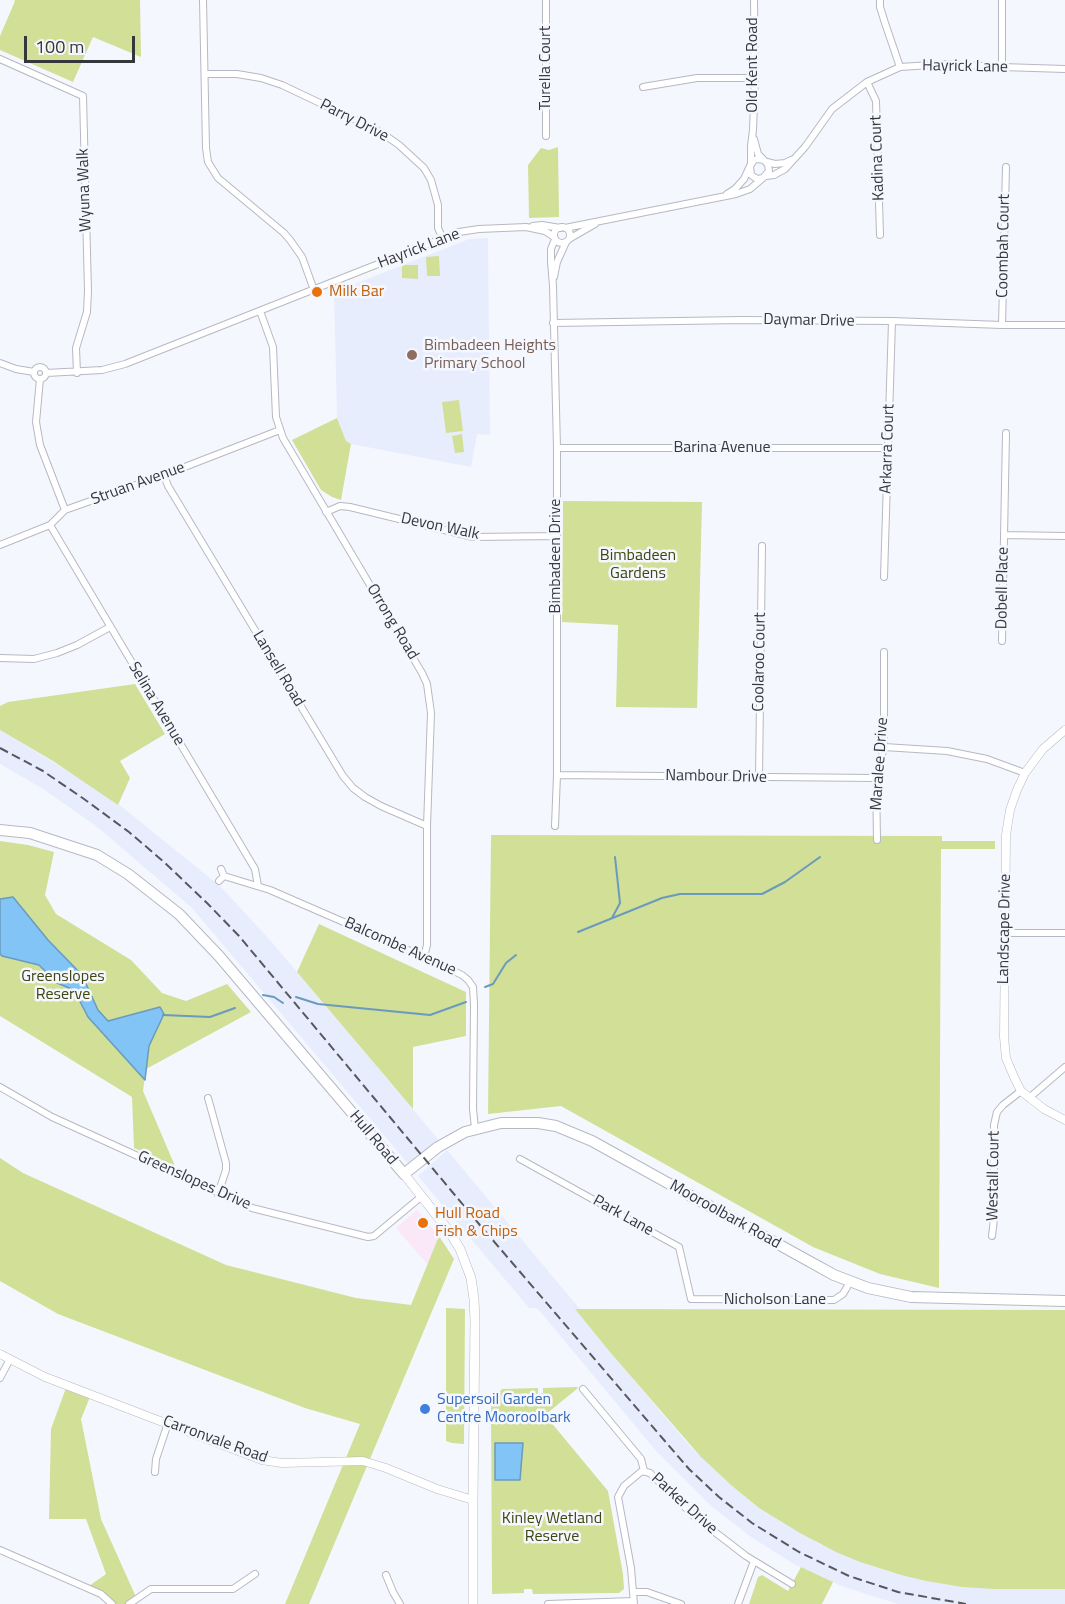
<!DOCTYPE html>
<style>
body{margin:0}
#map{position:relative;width:1065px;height:1604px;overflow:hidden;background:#f5f7ff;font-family:"Titillium Web",sans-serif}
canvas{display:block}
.scale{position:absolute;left:24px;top:36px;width:111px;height:27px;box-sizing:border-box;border:3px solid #36373b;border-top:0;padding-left:8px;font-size:18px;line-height:21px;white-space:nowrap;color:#36373b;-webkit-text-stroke:4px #f5f7ff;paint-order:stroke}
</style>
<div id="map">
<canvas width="1065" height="1604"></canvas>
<div class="scale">100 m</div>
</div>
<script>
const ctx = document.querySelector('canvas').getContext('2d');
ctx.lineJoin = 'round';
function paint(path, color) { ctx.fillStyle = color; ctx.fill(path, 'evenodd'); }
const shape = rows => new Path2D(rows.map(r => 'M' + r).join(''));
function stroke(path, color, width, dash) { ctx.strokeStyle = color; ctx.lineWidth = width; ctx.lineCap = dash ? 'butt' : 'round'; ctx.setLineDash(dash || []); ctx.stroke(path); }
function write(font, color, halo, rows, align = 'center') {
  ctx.font = font + ' "Titillium Web",sans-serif'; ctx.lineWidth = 5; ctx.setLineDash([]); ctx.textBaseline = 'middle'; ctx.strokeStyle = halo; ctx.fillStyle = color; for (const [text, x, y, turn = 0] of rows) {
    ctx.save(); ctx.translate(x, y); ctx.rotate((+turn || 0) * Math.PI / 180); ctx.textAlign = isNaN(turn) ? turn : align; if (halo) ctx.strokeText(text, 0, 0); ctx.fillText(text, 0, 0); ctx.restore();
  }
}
paint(shape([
 [417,1210,439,1236,428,1265,396,1228]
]), '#fae7f7');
paint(shape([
 [488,238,490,435,477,434,471,467,351,444,346,441,337,418,334,292,469,239],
 [0,730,83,780,122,807,220,886,270,940,438,1139,409,1165,192,908,96,826,43,789,0,764],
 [447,1150,580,1309,575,1309,609,1351,690,1446,721,1476,759,1508,820,1544,860,1562,890,1572,926,1581,962,1587,993,1589,1065,1589,1065,1604,898,1604,841,1586,794,1564,751,1537,711,1506,656,1451,537,1308,529,1308,418,1176]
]), '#e8edfe');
paint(shape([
 [14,0,140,0,141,57,93,37,73,82,0,50,0,36,15,1],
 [558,147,559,217,529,218,528,165,541,148,549,150],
 [439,256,440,276,427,276,426,257],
 [402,265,418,265,418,279,402,278],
 [459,400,463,431,446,433,442,402],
 [337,418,346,441,351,444,341,500,332,497,321,490,292,440],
 [462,434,464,452,455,453,452,436],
 [563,501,702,502,697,708,616,707,618,625,562,622],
 [135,684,165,734,120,761,130,778,118,805,53,761,0,730,0,706,8,702],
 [491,835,942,836,942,841,995,841,995,849,941,849,939,1288,880,1274,813,1247,561,1106,488,1114],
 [0,841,28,845,54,852,45,895,56,914,131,960,162,993,186,1001,227,984,251,1012,146,1069,143,1091,175,1166,134,1148,132,1097,0,1016],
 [319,924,466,992,466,1036,413,1047,413,1109,297,972],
 [0,1158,23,1173,226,1265,356,1298,411,1305,439,1236,454,1259,309,1604,285,1604,360,1424,305,1408,58,1314,0,1281],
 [446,1308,465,1309,464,1444,452,1443,446,1441],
 [575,1309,1065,1310,1065,1589,993,1589,962,1587,926,1581,901,1575,860,1562,836,1552,800,1533,759,1508,731,1485,701,1457,609,1351],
 [577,1387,578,1388,545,1415,608,1491,623,1574,624,1589,619,1593,533,1594,532,1589,524,1589,524,1593,492,1594,491,1400,502,1389,538,1388,538,1394,543,1393,543,1388],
 [66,1388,90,1397,81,1419,101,1519,136,1597,126,1604,115,1604,89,1586,106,1574,86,1519,49,1519,51,1429],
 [801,1567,833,1582,822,1604,749,1604,758,1577,762,1575,788,1591]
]), '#d1df97');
const water = shape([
 [13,897,48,940,82,975,98,1010,108,1021,160,1007,164,1014,149,1046,145,1080,88,1017,74,990,57,983,39,965,2,956,0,954,0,899,13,897],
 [495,1443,523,1443,520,1480,495,1480,495,1443]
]);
paint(water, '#81c4f5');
stroke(water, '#6a9abd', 1.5);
stroke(shape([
 [612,918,620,903,615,857],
 [578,932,662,898,680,894,762,894,785,882,820,857],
 [485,987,493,984,506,963,516,955],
 [263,995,274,997,283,1003],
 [296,997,318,1004,430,1015,466,1002],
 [163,1015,210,1017,235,1008]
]), '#6a9abd', 2);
const minor = shape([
 [203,0,206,148,208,162,218,178,284,233,290,240,302,257,314,290],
 [546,0,546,136],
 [880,0,880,7,885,23,900,67],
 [1002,0,1002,67],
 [0,59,83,96,88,291,87,312,76,348,77,373],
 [205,74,237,74,261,78,282,85,379,131,399,145,424,168,431,180,438,205,438,228,443,239],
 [867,82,876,101,880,235],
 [643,87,697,78,755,78],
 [754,139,758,154,763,159],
 [767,162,775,164,785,163,791,160],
 [751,163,751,146,753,130,755,78,754,0],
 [766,176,774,175,785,169,805,147,832,109,867,82,900,67,946,64,1002,67,1065,69],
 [727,194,735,189,744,179,750,166,754,160,757,159,764,160,768,165,769,171,763,178,757,179,751,175,750,166],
 [533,226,542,225,560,228],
 '554 235a8 8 0 1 1 16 0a8 8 0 1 1-16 0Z',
 [565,228,736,194,750,189,763,178],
 [555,239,551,249,551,262,553,286,557,448,557,775,555,826],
 [569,239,595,224],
 [554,277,557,262,566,242],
 [260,311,273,347,276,417,283,438,422,673,427,684,431,713,427,826,427,945,424,957],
 [553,323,741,320,892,321,1002,325,1065,325],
 [1002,325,1006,167],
 [0,363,16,369,34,372],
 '34 373a6 6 0 1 1 12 0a6 6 0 1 1-12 0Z',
 [46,373,102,370,125,364,459,232,479,229,526,227,545,231,554,237],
 [40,379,36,422,40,445,65,510],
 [557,448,888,448],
 [164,475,168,486,343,776,353,788,365,797,381,806,427,826],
 [326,512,340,506,350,507,473,537,556,536],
 [50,525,255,869,258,886],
 [1004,535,1065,536],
 [0,545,50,525,65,510,164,475,280,430],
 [884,577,892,321],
 [1002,641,1006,433],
 [0,658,34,659,57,653,77,645,110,627],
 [884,747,947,751,987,759,1025,773],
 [557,775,876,778],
 [759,777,762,546],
 [877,840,876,778,884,747,884,652],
 [224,876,270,890,424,957,462,975,468,980,473,987,474,1004,473,1109,475,1128],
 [219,881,224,876,221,869],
 [1005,933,1065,933],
 [0,1087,52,1117,252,1208,368,1237,374,1236,422,1196],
 [208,1098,226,1163,226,1170,218,1194],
 [1029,1098,1065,1067],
 [520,1159,679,1247,691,1299,834,1300,843,1294,850,1282],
 [992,1236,994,1219,994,1125,997,1112,1003,1105,1021,1091],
 [0,1378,10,1359],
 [583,1389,641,1459,644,1471],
 [155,1472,156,1459,168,1423],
 [0,1550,101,1594,112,1604],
 [386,1575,393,1592,400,1604],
 [633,1592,647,1592,681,1604],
 [129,1604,151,1589,233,1589,255,1574],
 [548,1604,633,1601],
 [634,1604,631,1568,618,1497,624,1486,642,1471,650,1473,694,1516,746,1556,792,1584],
 [738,1604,754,1561]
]);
const tertiary = shape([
 [1065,730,1043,749,1025,773,1017,790,1010,810,1006,835,1004,1037,1006,1058,1014,1077,1021,1091,1044,1109,1065,1120],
 [0,1354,45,1377,262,1460,282,1463,363,1461,386,1468,437,1489,473,1500]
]);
const secondary = shape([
 [404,1174,449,1231,460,1249,471,1278,474,1299,475,1321,473,1500,473,1604]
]);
const primary = shape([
 [0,830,30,833,97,855,128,874,179,914,219,956,404,1174,438,1147,465,1132,501,1123,538,1123,556,1126,592,1141,805,1259,834,1275,868,1288,911,1297,1065,1301]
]);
stroke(minor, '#b6b9c2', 8);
stroke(tertiary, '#b6b9c2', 9);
stroke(secondary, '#b6b9c2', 10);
stroke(primary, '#b6b9c2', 12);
stroke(minor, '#fff', 6);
stroke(tertiary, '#fff', 8);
stroke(secondary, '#fff', 9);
stroke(primary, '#fff', 10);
stroke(shape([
 [0,748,43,771,84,799,129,832,164,862,208,904,239,936,479,1224,664,1440,689,1469,719,1497,752,1523,799,1552,849,1576,898,1592,966,1604]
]), '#57585d', 2, [9, 4.5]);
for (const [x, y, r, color] of [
 [317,292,6,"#e8710a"],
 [412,355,6,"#8d6e63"],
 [423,1223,6,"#e8710a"],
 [425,1409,6,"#3f7fe0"]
]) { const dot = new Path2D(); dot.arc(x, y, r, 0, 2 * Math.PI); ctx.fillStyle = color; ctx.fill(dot); stroke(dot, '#f5f7ff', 2); }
write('16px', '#36373b', '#f5f7ff', [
 ["Old Kent Road",753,65,-90],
 ["Hayrick Lane",965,67,1],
 ["Turella Court",546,68,-90],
 ["Parry Drive",354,121,27],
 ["Kadina Court",878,158,-92],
 ["Wyuna Walk",85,190,-92],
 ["Coombah Court",1004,246,-89],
 ["Hayrick Lane",419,249,-21],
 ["Daymar Drive",809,321,1],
 ["Barina Avenue",722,448],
 ["Arkarra Court",888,449,-88],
 ["Struan Avenue",138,484,-20],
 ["Devon Walk",440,527,12],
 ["Bimbadeen Drive",556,556,-90],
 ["Dobell Place",1003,588,-89],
 ["Orrong Road",392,622,59],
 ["Coolaroo Court",760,662,-89],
 ["Lansell Road",278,669,59],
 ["Selina Avenue",156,704,59],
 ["Maralee Drive",880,764,-86],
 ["Nambour Drive",716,777,1],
 ["Landscape Drive",1005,929,-89],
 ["Balcombe Avenue",400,947,24],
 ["Hull Road",373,1138,50],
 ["Westall Court",994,1176,-89],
 ["Greenslopes Drive",194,1181,24],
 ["Mooroolbark Road",725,1215,29],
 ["Park Lane",623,1216,29],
 ["Nicholson Lane",775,1300],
 ["Carronvale Road",215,1440,20],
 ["Parker Drive",684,1504,42]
]);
write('16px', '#c56008', '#f5f7ff', [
 ["Milk Bar",329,292],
 ["Hull Road",435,1214],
 ["Fish & Chips",435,1232]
], 'left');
write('16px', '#785e54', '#f5f7ff', [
 ["Bimbadeen Heights",424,346],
 ["Primary School",424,364]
], 'left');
write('16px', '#3e450e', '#f5f7ff', [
 ["Bimbadeen",638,556],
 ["Gardens",638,574],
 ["Greenslopes",63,977],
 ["Reserve",63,995],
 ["Kinley Wetland",552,1519],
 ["Reserve",552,1537]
]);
write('16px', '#366cbe', '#f5f7ff', [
 ["Supersoil Garden",437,1400],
 ["Centre Mooroolbark",437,1418]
], 'left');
</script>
